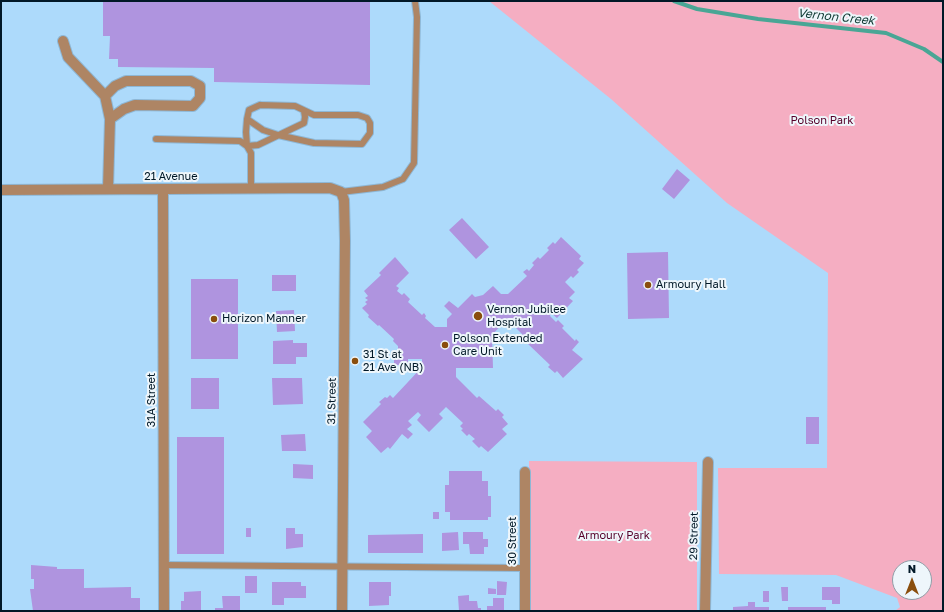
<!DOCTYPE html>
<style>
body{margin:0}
#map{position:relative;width:944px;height:612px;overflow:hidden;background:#addafb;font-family:"Golos Text",sans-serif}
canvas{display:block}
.frame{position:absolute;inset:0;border:2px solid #011827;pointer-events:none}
.north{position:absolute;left:892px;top:560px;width:40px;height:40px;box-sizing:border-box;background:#eef6fb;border:1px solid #8f9da6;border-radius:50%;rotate:0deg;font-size:11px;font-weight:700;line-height:16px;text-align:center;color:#011827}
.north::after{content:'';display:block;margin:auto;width:14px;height:18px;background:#8a4e0d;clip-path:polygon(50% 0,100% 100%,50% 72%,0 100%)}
</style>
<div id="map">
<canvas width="944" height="612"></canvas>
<div class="frame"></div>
<div class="north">N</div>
</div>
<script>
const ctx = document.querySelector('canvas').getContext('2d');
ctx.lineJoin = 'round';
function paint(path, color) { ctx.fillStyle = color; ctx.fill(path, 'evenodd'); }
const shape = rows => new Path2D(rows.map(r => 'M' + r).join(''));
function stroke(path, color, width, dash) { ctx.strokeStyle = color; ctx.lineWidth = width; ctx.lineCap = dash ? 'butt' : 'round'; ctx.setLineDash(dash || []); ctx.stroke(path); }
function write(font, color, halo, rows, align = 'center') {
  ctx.font = font + ' "Golos Text",sans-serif'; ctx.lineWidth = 4; ctx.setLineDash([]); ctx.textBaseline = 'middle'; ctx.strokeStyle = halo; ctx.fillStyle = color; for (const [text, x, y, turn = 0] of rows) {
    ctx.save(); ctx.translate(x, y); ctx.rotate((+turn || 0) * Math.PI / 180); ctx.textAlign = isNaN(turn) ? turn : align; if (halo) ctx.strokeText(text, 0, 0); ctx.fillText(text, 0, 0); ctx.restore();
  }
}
paint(shape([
 [489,1,943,1,943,611,895,611,900,607,897,598,836,575,719,574,718,468,827,468,828,273,727,203,611,99],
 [900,568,924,568,924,592,900,592],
 [529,461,697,462,697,611,531,611]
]), '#f5aec2');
stroke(shape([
 [674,1,697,9,758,19,886,33,924,49,943,62]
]), '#49a695', 4);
paint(shape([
 [103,1,370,1,370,85,214,82,214,68,118,67,118,59,109,59,110,36,103,36],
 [677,169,690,180,674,199,662,189],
 [462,218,489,247,476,259,449,230],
 [561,237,581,256,579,259,584,263,577,270,579,272,573,278,571,276,565,282,575,292,569,298,573,301,557,318,551,313,550,316,556,322,558,320,564,326,562,328,575,341,576,339,579,342,572,350,583,359,563,378,557,371,555,373,548,367,550,365,527,343,526,344,523,341,526,338,507,319,492,335,493,368,456,368,456,377,477,398,479,396,496,411,498,409,504,415,502,417,508,424,502,429,507,434,488,452,481,446,479,448,472,441,475,439,469,434,467,436,461,430,463,429,460,426,463,423,446,407,439,414,443,418,429,432,417,420,421,415,418,412,408,421,412,425,407,429,413,434,408,439,402,434,390,449,388,447,381,453,366,437,372,431,363,422,381,404,379,402,385,397,387,398,390,395,393,398,422,367,422,359,408,359,408,365,394,365,394,351,398,351,398,346,393,341,394,339,379,325,378,326,368,317,369,315,362,308,367,304,365,302,368,300,365,298,368,296,364,291,381,275,379,273,395,257,409,273,396,286,399,288,397,291,402,295,404,293,410,299,408,302,422,315,424,313,426,316,425,318,435,327,447,327,447,319,452,314,444,306,449,301,458,308,472,294,475,297,483,295,493,286,501,294,508,294,527,276,523,272,527,269,529,271,534,265,532,263,538,257,540,259,549,250,547,248,553,242,555,244],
 [668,252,669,318,628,319,627,253],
 [272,275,296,275,296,291,272,291],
 [191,279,238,279,238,359,191,359],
 [294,310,295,331,277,332,276,311],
 [293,340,293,343,307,343,307,357,296,357,296,364,273,364,273,341],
 [191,378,219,378,219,409,191,409],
 [272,378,302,378,303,404,273,405],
 [806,417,819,417,819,444,806,444],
 [305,434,306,451,282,451,281,435],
 [177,437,224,437,224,554,177,554],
 [293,464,313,465,313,479,293,478],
 [449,471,482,471,482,481,488,481,488,496,491,496,491,517,488,517,488,520,450,520,450,512,445,512,445,485,449,485],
 [433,512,439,512,439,519,433,519],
 [246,528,251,528,251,537,246,537],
 [286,528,295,528,295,534,303,534,303,547,286,549],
 [458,532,459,550,442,551,442,533],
 [463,532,483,532,483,539,488,539,488,547,484,547,484,554,470,554,469,544,463,544],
 [423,534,423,553,368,553,368,535],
 [31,565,57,567,57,569,84,569,84,588,131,587,131,598,140,598,140,611,33,611,30,589,34,589,34,579,31,579],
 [245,576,257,576,257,593,245,593],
 [497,581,507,582,506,595,497,595],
 [272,582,301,582,301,586,306,586,306,598,284,598,284,605,272,605],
 [369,582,391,582,391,596,389,596,389,605,369,606],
 [781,587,788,587,788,601,782,601],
 [822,587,840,587,840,604,832,604,832,600,822,600],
 [488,588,496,589,496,594,488,594],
 [201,591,201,611,181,611,181,601,184,601,184,592],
 [763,591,769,591,769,602,763,602],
 [469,595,469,601,477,601,478,608,481,608,481,611,459,611,458,596],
 [222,596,240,596,240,611,215,611,215,608,223,608],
 [493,598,504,598,504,611,487,611,487,606,493,606],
 [748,602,755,602,755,607,769,607,769,611,733,611,733,607,748,606],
 [788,607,826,607,826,611,788,611]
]), '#af94df');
const lane = shape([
 [260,105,295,106,314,115,358,115,367,118,370,123,370,133,362,144,314,143,278,135,263,130,247,119,249,110,260,105],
 [247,119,246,132,247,146,251,153,251,189],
 [156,139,240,141,247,146,258,145,304,123,305,117,304,111],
 [341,192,383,187,403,179,414,163,417,17,415,1],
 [163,565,525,568]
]);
const street = shape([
 [63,41,68,57,105,96,110,119,108,189],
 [105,96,115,86,126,81,191,81,200,86,200,98,193,106,135,105,124,109,110,119],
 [163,189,164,611],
 [1,190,330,188,341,192,344,200,345,241,342,611],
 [525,472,525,611],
 [705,611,708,462]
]);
stroke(lane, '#8eb7d5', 8);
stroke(street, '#8eb7d5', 12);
stroke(lane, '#ae8564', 6);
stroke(street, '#ae8564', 10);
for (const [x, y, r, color] of [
 [648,285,4,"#8a4e0d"],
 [478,316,5,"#8a4e0d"],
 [214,319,4,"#8a4e0d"],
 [445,345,4,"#8a4e0d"],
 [355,361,4,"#8a4e0d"]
]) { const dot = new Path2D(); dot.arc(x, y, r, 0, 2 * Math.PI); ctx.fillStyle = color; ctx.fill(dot); stroke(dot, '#eef6fb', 1.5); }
write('11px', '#560029', '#eef6fb', [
 ["Polson Park",822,121],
 ["Armoury Park",614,536]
]);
write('11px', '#011827', '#eef6fb', [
 ["21 Avenue",171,177],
 ["31A Street",152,400,-90],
 ["31 Street",332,401,-89],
 ["29 Street",694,536,-89],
 ["30 Street",513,541,-90]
]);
write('11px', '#011827', '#eef6fb', [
 ["Armoury Hall",656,285],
 ["Vernon Jubilee",487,310],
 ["Hospital",487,323],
 ["Horizon Manner",222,319],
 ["Polson Extended",453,339],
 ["Care Unit",453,352],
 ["31 St at",363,355],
 ["21 Ave (NB)",363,368]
], 'left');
write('italic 12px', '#103b34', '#eef6fb', [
 ["Vernon Creek",836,17,6]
]);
</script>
